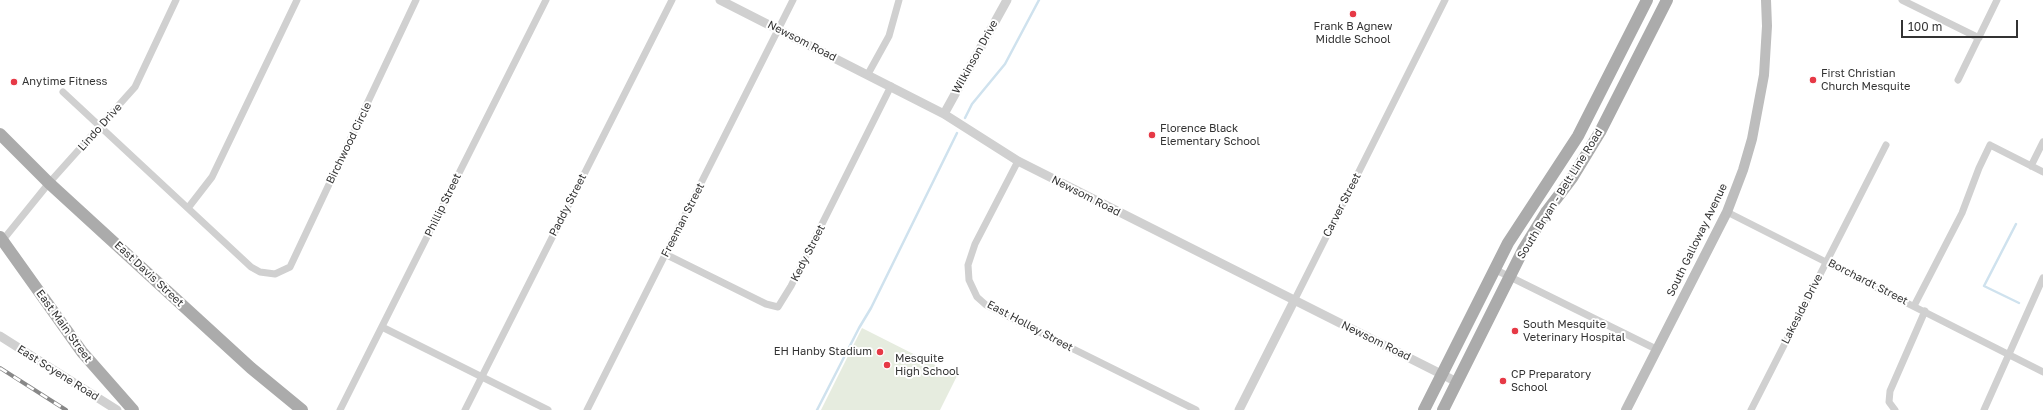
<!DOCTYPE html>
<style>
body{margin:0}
#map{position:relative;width:2043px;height:410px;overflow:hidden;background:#fff;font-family:"Golos Text",sans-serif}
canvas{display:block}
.scale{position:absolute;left:1901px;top:20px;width:117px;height:18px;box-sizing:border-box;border:2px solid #333;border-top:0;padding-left:5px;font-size:12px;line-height:14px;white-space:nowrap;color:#333;-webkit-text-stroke:3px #fff;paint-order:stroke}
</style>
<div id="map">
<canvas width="2043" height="410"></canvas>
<div class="scale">100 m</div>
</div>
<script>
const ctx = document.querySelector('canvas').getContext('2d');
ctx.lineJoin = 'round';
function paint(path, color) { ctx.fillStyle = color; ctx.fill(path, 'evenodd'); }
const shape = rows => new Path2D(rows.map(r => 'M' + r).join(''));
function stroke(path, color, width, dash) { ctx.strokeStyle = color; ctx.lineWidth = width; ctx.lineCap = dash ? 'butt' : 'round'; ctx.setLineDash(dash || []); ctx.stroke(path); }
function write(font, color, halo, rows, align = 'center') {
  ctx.font = font + ' "Golos Text",sans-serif'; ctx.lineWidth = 4; ctx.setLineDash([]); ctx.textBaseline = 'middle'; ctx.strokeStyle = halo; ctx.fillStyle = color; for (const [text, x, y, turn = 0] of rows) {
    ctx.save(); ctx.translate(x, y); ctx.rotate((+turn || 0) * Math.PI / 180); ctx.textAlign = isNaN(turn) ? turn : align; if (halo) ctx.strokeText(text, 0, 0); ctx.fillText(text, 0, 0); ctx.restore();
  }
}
paint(shape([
 [862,328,957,376,940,410,821,410]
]), '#e6ecdf');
stroke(shape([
 [965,118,972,104,1005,64,1039,0],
 [2016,224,1984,286,2019,303],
 [817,410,859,328,871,308,957,133]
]), '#cfe2ee', 2.5);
stroke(shape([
 [1902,0,1979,38],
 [868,74,889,36,899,0],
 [1958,80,1997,0],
 [63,92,251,267,260,272,275,274,290,267,416,0],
 [1018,161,975,244,968,265,969,280,977,297,986,305,1021,323,1196,410],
 [2031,166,2043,142],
 [188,208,212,177,297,0],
 [1727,212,2043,372],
 [2,241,49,183,135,87,176,0],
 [665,254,766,304,778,307,791,286,891,86],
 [1494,269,1656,349],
 [1294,301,1445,0],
 [1914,306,1962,213,1979,168,1990,145,2043,172],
 [382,327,548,410],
 [340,410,546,0],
 [465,410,672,0],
 [587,410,793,0],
 [1751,410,1886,145],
 [1895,410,1889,402,1890,391,1925,311],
 [1984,410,2043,278]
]), '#d0d0d0', 7);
stroke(shape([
 [720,0,944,114,1018,161,1457,382],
 [944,114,1007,0],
 [0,336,117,410],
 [1239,410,1294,301]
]), '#d0d0d0', 9);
stroke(shape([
 [1626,410,1727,212,1743,170,1752,139,1764,75,1767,26,1766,0]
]), '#bdbdbd', 10);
stroke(shape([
 [0,134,49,183,251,368,302,410],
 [0,237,82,352,133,410],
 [1424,410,1508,243,1578,136,1647,0],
 [1443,410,1523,250,1547,211,1572,178,1600,132,1667,0]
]), '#ababab', 12);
const rail = shape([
 [0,368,66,410]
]);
stroke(rail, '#888', 4);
stroke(rail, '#fff', 2.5, [8]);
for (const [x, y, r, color] of [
 [1353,14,4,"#e63946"],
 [1813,80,4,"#e63946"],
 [14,82,4,"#e63946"],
 [1152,135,4,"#e63946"],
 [1515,331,4,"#e63946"],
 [880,352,4,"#e63946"],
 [887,365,4,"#e63946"],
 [1503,381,4,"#e63946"]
]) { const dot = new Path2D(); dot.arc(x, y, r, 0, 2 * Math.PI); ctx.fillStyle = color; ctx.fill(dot); stroke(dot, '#fff', 1.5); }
write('11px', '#333', '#fff', [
 ["Frank B Agnew",1353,27,"center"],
 ["Middle School",1353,40,"center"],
 ["First Christian",1821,74],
 ["Church Mesquite",1821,87],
 ["Anytime Fitness",22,82],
 ["Florence Black",1160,129],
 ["Elementary School",1160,142],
 ["South Mesquite",1523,325],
 ["Veterinary Hospital",1523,338],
 ["EH Hanby Stadium",872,352,"right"],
 ["Mesquite",895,359],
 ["High School",895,372],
 ["CP Preparatory",1511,375],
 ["School",1511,388]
], 'left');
write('11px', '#333', '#fff', [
 ["Newsom Road",802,41,27],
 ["Wilkinson Drive",975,57,-61],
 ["Lindo Drive",100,127,-48],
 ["Birchwood Circle",349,143,-64],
 ["South Bryan - Belt Line Road",1560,194,-58],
 ["Newsom Road",1086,196,27],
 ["Phillip Street",443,205,-64],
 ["Paddy Street",568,205,-63],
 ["Carver Street",1342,205,-63],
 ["Freeman Street",683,220,-63],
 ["South Galloway Avenue",1697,240,-64],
 ["Kedy Street",808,253,-63],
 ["East Davis Street",149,274,43],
 ["Borchardt Street",1868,282,27],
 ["Lakeside Drive",1802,309,-63],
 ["East Main Street",64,326,54],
 ["East Holley Street",1030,326,28],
 ["Newsom Road",1376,341,26],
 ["East Scyene Road",58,373,32]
]);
</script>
